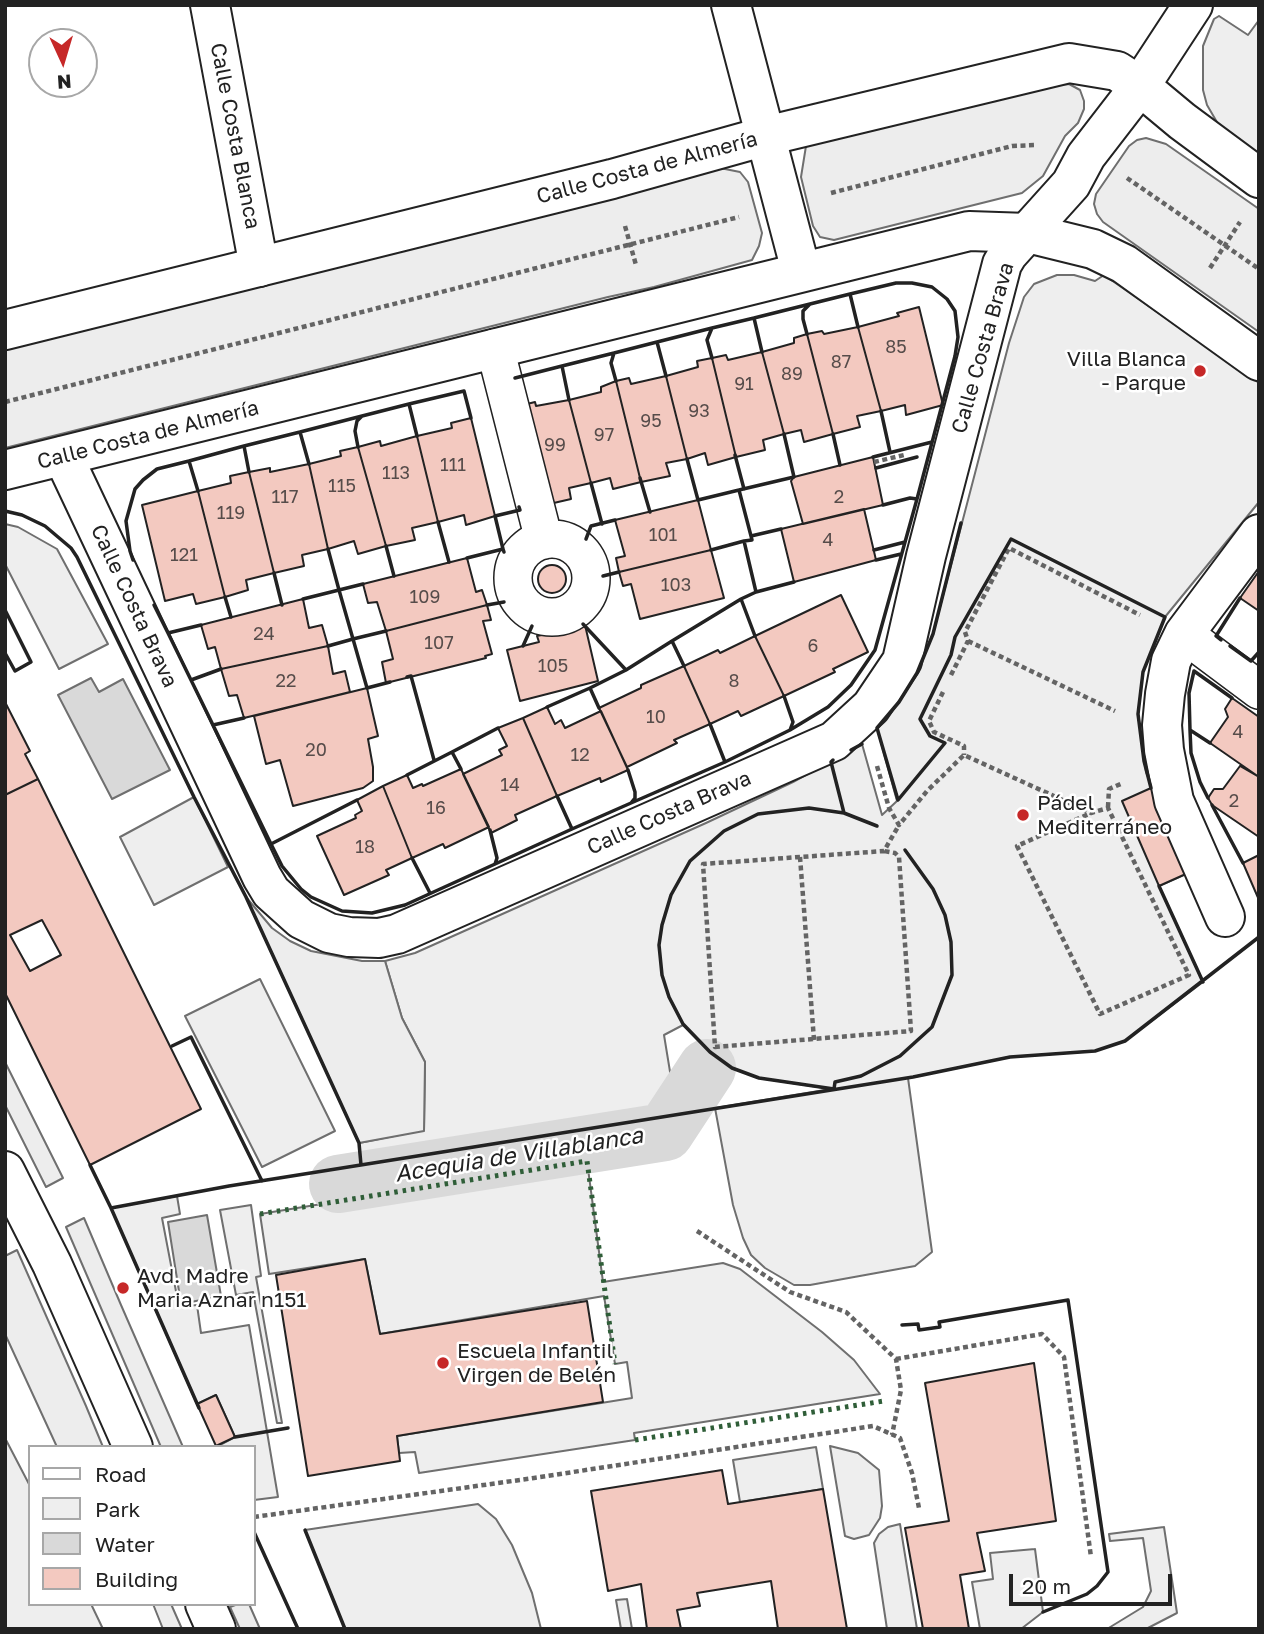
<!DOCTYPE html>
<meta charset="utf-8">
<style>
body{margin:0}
#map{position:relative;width:1264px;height:1634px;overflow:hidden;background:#fff;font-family:"Golos Text",sans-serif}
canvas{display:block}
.frame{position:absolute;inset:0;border:7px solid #222;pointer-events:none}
.legend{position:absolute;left:28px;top:1445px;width:228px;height:161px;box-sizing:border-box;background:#fff;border:2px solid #a7a7a7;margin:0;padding:9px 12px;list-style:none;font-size:21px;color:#222}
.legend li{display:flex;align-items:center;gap:14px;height:35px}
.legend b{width:35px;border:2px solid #a7a7a7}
.north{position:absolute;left:28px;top:28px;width:70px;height:70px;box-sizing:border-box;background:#fff;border:2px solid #a7a7a7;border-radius:50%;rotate:176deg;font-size:19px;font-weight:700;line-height:28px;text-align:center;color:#222}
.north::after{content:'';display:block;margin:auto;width:24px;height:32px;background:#c62828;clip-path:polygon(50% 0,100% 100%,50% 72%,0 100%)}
.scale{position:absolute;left:1009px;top:1574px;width:163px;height:32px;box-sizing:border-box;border:4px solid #222;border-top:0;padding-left:9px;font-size:21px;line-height:24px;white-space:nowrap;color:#222;-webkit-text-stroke:5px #fff;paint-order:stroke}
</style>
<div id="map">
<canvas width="1264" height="1634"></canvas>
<div class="frame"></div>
<ul class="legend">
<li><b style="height:9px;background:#fff"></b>Road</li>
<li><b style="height:19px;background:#eee"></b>Park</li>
<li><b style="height:19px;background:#d9d9d9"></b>Water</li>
<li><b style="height:19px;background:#f3c9c0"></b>Building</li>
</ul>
<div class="north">N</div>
<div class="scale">20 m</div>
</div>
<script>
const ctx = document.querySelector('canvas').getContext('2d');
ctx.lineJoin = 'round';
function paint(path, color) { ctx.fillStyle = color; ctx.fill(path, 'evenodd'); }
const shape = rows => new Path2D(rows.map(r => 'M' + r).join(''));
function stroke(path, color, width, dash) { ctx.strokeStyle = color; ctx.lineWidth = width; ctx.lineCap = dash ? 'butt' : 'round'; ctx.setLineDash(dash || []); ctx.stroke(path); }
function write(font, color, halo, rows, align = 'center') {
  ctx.font = font + ' "Golos Text",sans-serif'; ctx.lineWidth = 5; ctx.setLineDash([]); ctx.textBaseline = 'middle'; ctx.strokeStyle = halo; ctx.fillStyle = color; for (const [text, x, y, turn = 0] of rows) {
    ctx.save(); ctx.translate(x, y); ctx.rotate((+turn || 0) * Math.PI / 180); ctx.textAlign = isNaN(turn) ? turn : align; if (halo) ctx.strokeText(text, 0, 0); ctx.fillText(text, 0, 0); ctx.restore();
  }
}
const green = shape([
 [1219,16,1248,35,1259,20,1259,162,1221,129,1207,105,1203,90,1203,46,1214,19,1219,16],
 [1057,275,1074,275,1095,281,1104,275,1259,383,1259,502,1165,617,1143,672,1138,714,1146,772,1188,873,1159,886,1203,982,1125,1041,1095,1051,1010,1057,908,1078,932,1252,915,1266,810,1285,794,1285,765,1268,751,1255,743,1238,733,1205,715,1108,831,1089,759,1078,732,1068,710,1052,683,1025,664,1035,674,1096,658,1117,361,1165,359,1143,424,1130,425,1062,402,1018,385,961,415,953,706,823,793,782,862,744,882,815,897,801,877,728,899,702,917,673,933,634,1009,343,1024,297,1034,284,1057,275],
 [5,524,18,527,57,549,108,644,59,669,5,564,5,524],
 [194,797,228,867,154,905,120,837,194,797],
 [260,979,335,1131,262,1167,185,1016,260,979],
 [587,1161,603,1282,723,1263,740,1269,822,1332,854,1360,880,1394,634,1433,635,1440,419,1473,415,1452,399,1453,397,1436,632,1398,627,1362,615,1364,604,1296,380,1334,365,1259,269,1274,260,1214,587,1161],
 [177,1196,180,1214,162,1218,179,1307,197,1305,201,1333,249,1325,278,1497,254,1500,254,1447,216,1447,235,1437,216,1395,197,1404,111,1208,177,1196],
 [251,1205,261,1276,256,1277,282,1423,277,1423,253,1292,236,1295,220,1210,251,1205],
 [5,1438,30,1486,30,1604,91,1604,103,1629,5,1629,5,1438],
 [830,1446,858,1453,879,1470,882,1506,880,1518,869,1535,854,1539,845,1536,830,1446],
 [816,1447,823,1489,740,1502,733,1460,816,1447],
 [478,1504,496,1519,512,1545,532,1593,541,1629,345,1629,305,1530,478,1504],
 [900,1524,917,1629,887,1629,874,1543,879,1534,888,1527,900,1524],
 [1164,1527,1177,1613,1146,1629,1107,1629,1143,1607,1151,1591,1143,1538,1110,1541,1109,1534,1164,1527],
 [1035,1549,1043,1612,1021,1629,980,1629,972,1582,993,1579,990,1553,1035,1549],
 [627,1599,632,1629,621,1629,616,1600,627,1599]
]);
paint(green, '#eee');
stroke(green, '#6f6f6f', 2);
const parking = shape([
 [1069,84,1080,90,1084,101,1084,109,1078,123,1065,136,1043,176,1022,193,834,240,820,237,813,226,801,177,806,146,1051,85,1069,84],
 [1146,138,1166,144,1259,209,1259,332,1103,222,1097,214,1094,204,1096,194,1129,146,1137,140,1146,138],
 [720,168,740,172,748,182,762,233,759,246,752,260,654,287,608,297,5,448,5,346,720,168],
 [246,897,272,928,290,941,311,951,362,961,385,961,402,1018,425,1062,424,1131,359,1143,246,897],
 [5,1062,63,1178,46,1187,5,1105,5,1062],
 [84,1218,121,1305,183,1447,161,1447,66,1227,84,1218],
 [17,1250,86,1406,103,1447,57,1447,5,1334,5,1256,17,1250],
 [153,1604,171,1604,182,1629,163,1629,153,1604],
 [238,1604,249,1604,260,1629,240,1629,230,1607,238,1604]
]);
paint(parking, '#ededed');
stroke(parking, '#6f6f6f', 2);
const water = shape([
 [91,678,99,692,123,679,170,770,112,799,58,695,91,678],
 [207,1215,221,1296,181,1304,168,1222,207,1215]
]);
paint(water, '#d9d9d9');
stroke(water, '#6f6f6f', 2);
stroke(shape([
 [338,1184,665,1132,707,1068]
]), '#d9d9d9', 58);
const building = shape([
 [919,307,943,405,906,415,905,405,881,411,858,327,899,316,897,313,919,307],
 [858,327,881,411,857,416,860,427,833,434,807,334,822,331,824,334,858,327],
 [807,334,833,434,804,442,801,430,784,434,762,352,794,343,794,338,807,334],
 [762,352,784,434,763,440,765,450,736,457,712,358,726,355,728,360,762,352],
 [712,358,736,457,708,465,705,453,687,459,666,376,698,367,697,361,712,358],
 [666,376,687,459,666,463,670,476,641,482,616,381,629,378,631,384,666,376],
 [616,381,641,482,613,489,610,478,591,483,569,400,601,392,601,387,616,381],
 [569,400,591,483,569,488,571,499,545,505,519,406,535,402,536,406,569,400],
 [471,418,495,516,466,525,464,515,438,522,417,436,452,428,451,423,471,418],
 [417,436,438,522,412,528,415,540,386,546,358,447,380,441,381,446,417,436],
 [358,447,386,546,358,554,354,541,328,549,309,464,341,456,340,451,358,447],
 [873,457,883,505,803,524,791,481,794,477,873,457],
 [309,464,328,549,302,555,304,566,274,573,249,472,270,468,270,472,309,464],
 [249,472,274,573,246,580,248,590,225,597,198,491,231,483,230,476,249,472],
 [198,491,225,597,196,604,193,594,165,601,142,505,198,491],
 [698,500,711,550,619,572,616,558,625,556,615,520,698,500],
 [864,509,876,560,794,582,781,529,864,509],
 [711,550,724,598,640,619,631,584,623,586,619,572,711,550],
 [467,558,476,592,482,590,487,605,386,631,377,602,368,603,363,584,467,558],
 '538 579a14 14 0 1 1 28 0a14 14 0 1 1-28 0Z',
 [1259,571,1259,611,1240,598,1259,571],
 [841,595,868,652,833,669,835,672,784,696,755,636,841,595],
 [303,599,309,628,322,625,328,646,221,669,215,647,208,649,201,625,303,599],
 [487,605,491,620,483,621,492,654,485,656,486,658,386,683,382,662,393,659,386,631,487,605],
 [585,625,598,681,520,701,507,650,539,642,537,636,585,625],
 [755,636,784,696,741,716,738,711,710,724,684,666,718,650,720,653,755,636],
 [328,646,333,674,345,671,350,692,244,718,237,695,229,696,221,669,328,646],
 [684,666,710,724,674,740,677,743,627,767,599,708,641,688,641,685,684,666],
 [367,688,378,736,368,739,373,767,373,781,363,788,293,806,280,760,266,764,254,716,367,688],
 [1232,698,1259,717,1259,777,1210,743,1228,717,1225,709,1232,698],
 [5,702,30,751,25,754,38,779,5,795,5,702],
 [547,707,555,724,561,720,565,728,601,711,628,770,601,782,600,778,557,796,523,718,547,707],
 [523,718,557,796,515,815,517,820,491,833,463,774,502,755,499,750,507,746,498,728,523,718],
 [1240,766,1259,777,1259,837,1212,805,1208,798,1214,789,1223,789,1240,766],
 [461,769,489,827,445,848,443,844,412,858,383,786,407,775,413,788,422,784,423,786,461,769],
 [38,779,201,1109,90,1165,5,993,5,795,38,779],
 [42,920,61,955,30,971,10,935,42,920],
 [383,786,412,858,386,870,389,875,344,895,317,836,356,818,355,815,362,811,357,800,383,786],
 [1151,788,1188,873,1159,886,1122,801,1151,788],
 [1259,855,1259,900,1243,863,1259,855],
 [365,1259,380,1334,587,1301,603,1402,397,1436,400,1461,308,1476,276,1275,365,1259],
 [1034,1363,1056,1521,977,1533,985,1571,960,1575,969,1629,923,1629,905,1528,949,1521,925,1383,1034,1363],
 [216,1395,235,1437,216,1446,197,1404,216,1395],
 [722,1470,728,1504,823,1489,847,1629,778,1629,771,1581,697,1593,700,1606,677,1610,681,1629,647,1629,641,1584,608,1591,591,1491,722,1470]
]);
paint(building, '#f3c9c0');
stroke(building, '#222', 2);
const pedestrian = shape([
 [495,348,544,540],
 '513 578a39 39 0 1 1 78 0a39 39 0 1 1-78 0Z',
 [1184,634,1259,690]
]);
const minor = shape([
 [210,5,259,267],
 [731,5,801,271],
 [63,456,262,877,271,892,301,919,329,933,349,937,379,938,397,934,834,741,871,707,902,661,926,556,1002,264,1008,254,1071,184,1086,156,1140,86,1193,5],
 [1225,917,1174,801,1164,750,1162,725,1165,694,1171,661,1184,634,1259,534]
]);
const tertiary = shape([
 [5,330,612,179,766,136,1069,63,1117,71,1140,86,1182,121,1259,178],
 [5,470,969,231,1028,233,1093,249,1124,264,1259,361],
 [5,1171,52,1264,133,1447],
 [205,1604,216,1629]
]);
stroke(pedestrian, '#222', 40);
stroke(minor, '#222', 42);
stroke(tertiary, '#222', 42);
stroke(shape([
 [1127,178,1259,269],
 [831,193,1012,146,1037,145],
 [625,226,636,265],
 [1210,268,1240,222],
 [5,402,739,217],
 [874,462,904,455],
 [968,641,1115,711],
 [951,675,968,641,965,632,1009,548,1140,615],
 [943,692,929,721,934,732,964,746,964,755],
 [877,766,889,808,899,825,927,791,964,755,1091,813,1108,808,1189,975,1100,1014,1017,846,1091,813],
 [1108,807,1109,789,1123,783],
 [800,857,703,864,715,1047,911,1031,899,857,895,853,884,851],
 [814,1040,800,857,884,851,899,825],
 [697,1231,790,1292,846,1312,896,1359,901,1390,892,1435],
 [896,1359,1042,1334,1064,1357,1091,1557],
 [254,1517,534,1478,873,1426,900,1438,912,1473,919,1508]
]), '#646464', 4.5, [5, 3.5]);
stroke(pedestrian, '#fff', 37);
stroke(minor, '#fff', 38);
stroke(tertiary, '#fff', 38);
stroke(shape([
 [260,1214,587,1161,615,1364],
 [635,1440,884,1401]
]), '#2f5e38', 5, [3.5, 5]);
stroke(shape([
 [810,304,850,294],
 [754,318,810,304,803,311,803,319,807,334],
 [858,327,850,294,896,283,912,283,932,287,947,299,955,311,958,337,955,356,917,499],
 [712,328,754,318,762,352],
 [657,342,712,328,707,340,712,358],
 [614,353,657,342,666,376],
 [562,366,614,353,611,363,616,381],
 [515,378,562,366,569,400],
 [881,411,890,452],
 [362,416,409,404],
 [300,432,362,416,357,421,355,431,358,447],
 [833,434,840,465],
 [417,436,409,404,464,391,471,418],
 [244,446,300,432,309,464],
 [735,455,744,489],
 [873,457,932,442],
 [687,459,698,500,739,490],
 [189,461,244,446,249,472],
 [876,468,917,457],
 [640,478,650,512],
 [591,483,602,524],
 [5,511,22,515,45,526,71,548,77,557,194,797,246,897,359,1143,361,1165],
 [438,522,449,562],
 [961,523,933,634,917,673,899,702,877,728,898,800,945,743,930,736,920,719,951,655,955,637,1011,539,1165,617,1143,672,1138,714,1144,761,1151,788],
 [751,536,739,490,794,477,784,434],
 [586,539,591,526,615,520],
 [386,546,394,576],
 [328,549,339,590,363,584],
 [503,549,495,516,520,510,519,507],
 [711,550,744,541],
 [874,550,905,542],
 [467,558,503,549,504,552],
 [133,560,130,551,126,521,135,489,143,480,157,469,189,461,198,491],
 [876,560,901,554],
 [274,573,282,605],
 [603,576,619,572],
 [756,592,744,541,752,540,751,536,781,529],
 [225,597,231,617],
 [303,599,339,590,353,639,386,631],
 [154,605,168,633,201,625],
 [487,605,504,602],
 [5,610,31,662,15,671,5,653],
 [583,624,626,670],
 [168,633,191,680,221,669],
 [755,636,741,599,756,592,794,582],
 [1221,640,1216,636,1240,598],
 [328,646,353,639,367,688,390,682],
 [523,646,532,626],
 [1230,646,1251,661,1259,652],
 [684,666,672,641,741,599],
 [407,677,411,676,434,760],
 [191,680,213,725,244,718],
 [784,696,793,722,790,730,828,707,851,685,875,650,917,499,910,498,883,505],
 [547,707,590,688],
 [599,708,590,688,626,670,672,641],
 [710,724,725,762,790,730],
 [213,725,271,844,357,800],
 [1190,730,1189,693,1194,671,1232,698],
 [851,750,862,744],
 [452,752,498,728],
 [833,760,831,762,844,813],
 [628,770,635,792,635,798,631,803,725,762],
 [407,775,452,752,461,769],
 [557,796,572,829,631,803],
 [1208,798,1200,782,1191,753,1190,730,1210,743],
 [1212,805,1243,863],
 [877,826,844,813,809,808,758,814,724,831,690,861,671,895,662,925,659,945,662,975,669,997,683,1024,710,1052,732,1068,759,1078,834,1089,835,1082,861,1076,900,1056,932,1027,952,975,951,942,945,915,933,889,905,850],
 [490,830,497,858,495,864],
 [271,844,282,866,301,889,311,897,342,911,372,913,405,905,572,829],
 [412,858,430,893],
 [1159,886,1203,982],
 [172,1046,191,1037,262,1181],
 [90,1165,111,1208],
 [902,1325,918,1324,919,1330,940,1327,939,1322,1068,1300,1108,1572,1097,1586,1087,1594,1043,1612],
 [199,1408,111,1208,229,1186,913,1077,1010,1057,1095,1051,1125,1041,1259,937],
 [235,1437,288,1428],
 [305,1530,345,1629],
 [254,1532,298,1629]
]), '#222', 3.5);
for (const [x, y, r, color] of [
 [1200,371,7,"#c62828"],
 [1023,815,7,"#c62828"],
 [123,1288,7,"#c62828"],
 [443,1363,7,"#c62828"]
]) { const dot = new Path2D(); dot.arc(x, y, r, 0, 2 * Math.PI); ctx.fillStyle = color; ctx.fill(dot); stroke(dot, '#fff', 2.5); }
write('18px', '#564c4a', null, [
 ["85",896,347],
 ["87",841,362],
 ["89",792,374],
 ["91",744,384],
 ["93",699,411],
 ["95",651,421],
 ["97",604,435],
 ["99",555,445],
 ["111",453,465],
 ["113",396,473],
 ["115",342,486],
 ["117",285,497],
 ["2",839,497],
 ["119",231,513],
 ["101",663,535],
 ["4",828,540],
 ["121",184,555],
 ["103",676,585],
 ["109",425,597],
 ["24",264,634],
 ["107",439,643],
 ["6",813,646],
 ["105",553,666],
 ["22",286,681],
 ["8",734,681],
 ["10",656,717],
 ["4",1238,732],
 ["20",316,750],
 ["12",580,755],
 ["14",510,785],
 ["2",1234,801],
 ["16",436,808],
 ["18",365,847]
]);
write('21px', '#222', '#fff', [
 ["Calle Costa Blanca",235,136,79],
 ["Calle Costa de Almería",647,168,-15],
 ["Calle Costa Brava",983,348,-74],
 ["Calle Costa de Almería",148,435,-14],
 ["Calle Costa Brava",134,606,65],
 ["Calle Costa Brava",669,813,-24]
]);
write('21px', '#222', '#fff', [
 ["Villa Blanca",1186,359,"right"],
 ["- Parque",1186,383,"right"],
 ["Pádel",1037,803],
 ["Mediterráneo",1037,827],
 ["Avd. Madre",137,1276],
 ["Maria Aznar n151",137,1300],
 ["Escuela Infantil",457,1351],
 ["Virgen de Belén",457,1375]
], 'left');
write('italic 23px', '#222', '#fff', [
 ["Acequia de Villablanca",519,1155,-9]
]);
</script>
